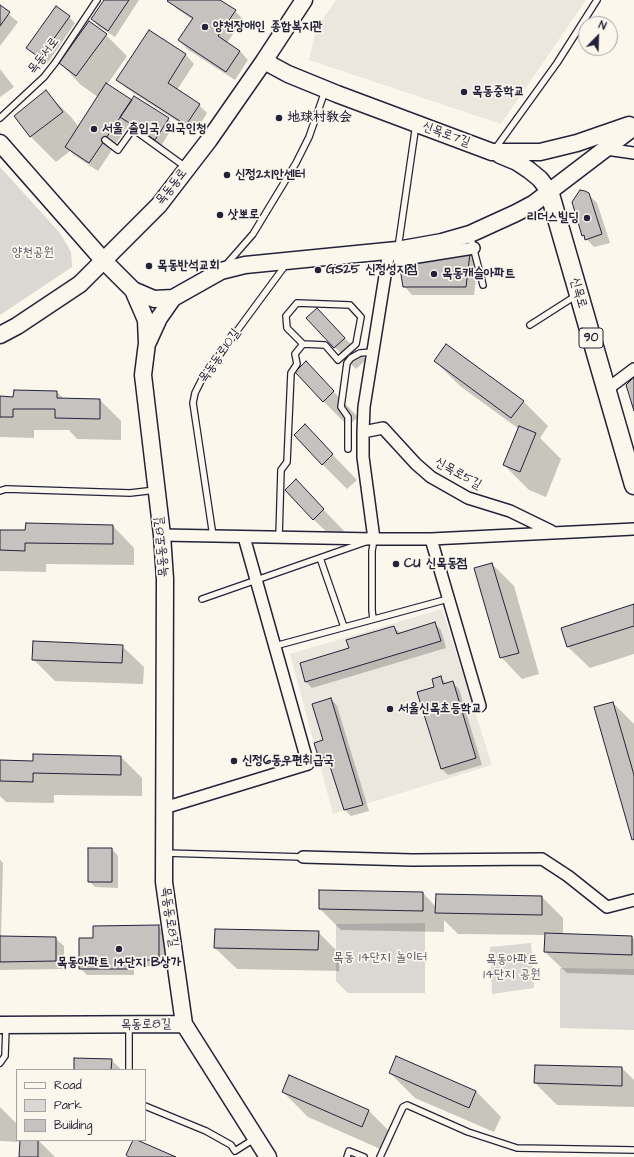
<!DOCTYPE html>
<meta charset="utf-8">
<style>
body{margin:0}
#map{position:relative;width:634px;height:1157px;overflow:hidden;background:#fbf7ec;font-family:"Architects Daughter",sans-serif}
canvas{display:block}
.legend{position:absolute;left:16px;top:1069px;width:130px;height:72px;box-sizing:border-box;background:#fbf7ec;border:1px solid #a4a2a5;margin:0;padding:5px 7px;list-style:none;font-size:12px;color:#22223b}
.legend li{display:flex;align-items:center;gap:8px;height:20px}
.legend b{width:20px;border:1px solid #a4a2a5}
.north{position:absolute;left:578px;top:16px;width:40px;height:40px;box-sizing:border-box;background:#fbf7ec;border:1px solid #a4a2a5;border-radius:50%;rotate:23deg;font-size:11px;font-weight:700;line-height:16px;text-align:center;color:#22223b}
.north::after{content:'';display:block;margin:auto;width:14px;height:18px;background:#22223b;clip-path:polygon(50% 0,100% 100%,50% 72%,0 100%)}
</style>
<div id="map">
<canvas width="634" height="1157"></canvas>
<ul class="legend">
<li><b style="height:5px;background:#fbf7ec"></b>Road</li>
<li><b style="height:11px;background:#dbd8d3"></b>Park</li>
<li><b style="height:11px;background:#c6c2c0"></b>Building</li>
</ul>
<div class="north">N</div>
</div>
<script>
const ctx = document.querySelector('canvas').getContext('2d');
ctx.lineJoin = 'round';
function paint(path, color) { ctx.fillStyle = color; ctx.fill(path, 'evenodd'); }
const shape = rows => new Path2D(rows.map(r => 'M' + r).join(''));
function stroke(path, color, width, dash) { ctx.strokeStyle = color; ctx.lineWidth = width; ctx.lineCap = dash ? 'butt' : 'round'; ctx.setLineDash(dash || []); ctx.stroke(path); }
function write(font, color, halo, rows, align = 'center') {
  ctx.font = font + ' "Architects Daughter","LXGW WenKai TC","Poor Story",sans-serif'; ctx.lineWidth = 3.5; ctx.setLineDash([]); ctx.textBaseline = 'middle'; ctx.strokeStyle = halo; ctx.fillStyle = color; for (const [text, x, y, turn = 0] of rows) {
    ctx.save(); ctx.translate(x, y); ctx.rotate((+turn || 0) * Math.PI / 180); ctx.textAlign = isNaN(turn) ? turn : align; if (halo) ctx.strokeText(text, 0, 0); ctx.fillText(text, 0, 0); ctx.restore();
  }
}
paint(shape([
 [336,0,586,0,501,124,309,60,316,29],
 [442,609,492,765,333,814,290,654]
]), '#ebe7df');
paint(shape([
 [0,167,60,233,71,252,72,267,0,315],
 [425,923,425,993,348,993,336,981,336,924],
 [531,943,534,988,492,994,490,947],
 [560,968,634,969,634,1030,560,1028]
]), '#dbd8d3');
paint(shape([
 [105,0,139,0,115,37,98,26,92,19],
 [169,0,218,0,235,11,243,19,227,43,240,51,248,60,235,80,187,49,179,40,193,20,177,9,169,1],
 [0,7,18,22,0,46],
 [69,17,75,23,47,64,27,48],
 [149,31,186,55,194,64,177,90,199,105,207,113,195,133,126,88,118,80],
 [106,35,127,56,107,85,132,101,135,97,168,119,174,125,161,146,129,124,98,171,74,155,70,151,56,162,31,137,15,116,46,92,71,117,79,127,98,97,81,85,60,63],
 [0,69,14,87,0,97],
 [588,194,597,203,610,243,594,247,583,235],
 [470,254,478,262,474,295,412,295,404,286],
 [317,309,366,360,356,369,307,318],
 [435,361,523,401,548,426,540,438,561,459,546,497,529,490,504,465,519,429,460,386],
 [306,363,358,417,348,426,323,401],
 [57,392,64,399,100,400,121,421,121,440,77,439,69,430,34,430,34,438,0,437,0,397,14,398],
 [305,426,357,480,347,489,322,464],
 [296,481,344,531,335,540,313,519],
 [113,526,134,548,134,565,46,564,46,572,0,571,0,531,26,531],
 [492,564,514,586,539,674,522,679,501,657],
 [634,605,634,654,590,668,568,647,562,629],
 [435,624,441,630,446,648,312,688,306,682,350,649,394,627,400,633],
 [122,646,144,667,143,684,55,681,33,659],
 [440,678,447,684,452,682,459,689,482,765,448,775,441,768,435,687],
 [331,699,337,706,369,811,351,816,345,810,331,764,326,765,320,759],
 [613,703,634,724,634,841,633,839],
 [121,757,142,778,142,796,54,795,54,803,6,802,0,796,0,761,34,762],
 [112,849,118,856,118,888,95,887,89,881],
 [0,860,3,863,1,937,55,938,64,946,64,969,0,970],
 [423,893,436,907,542,897,563,918,563,935,632,937,634,939,634,975,567,973,545,952,546,935,458,934,444,920,444,932,341,930,320,909],
 [158,926,165,933,165,966,134,966,134,975,87,975,80,968,94,939],
 [318,932,340,954,339,971,237,969,215,948],
 [111,1060,120,1068,120,1070,75,1070],
 [536,1066,622,1068,634,1080,634,1107,557,1105,535,1083],
 [390,1073,476,1091,501,1117,494,1132,415,1098],
 [290,1077,369,1111,394,1136,387,1152,308,1117,283,1092],
 [0,1107,17,1124,17,1142,0,1141],
 [21,1140,38,1140,55,1157,20,1157]
]), '#0003');
const building = shape([
 [104,0,129,0,108,31,91,19,104,0],
 [168,0,220,0,236,10,218,36,240,51,226,72,178,40,193,18,167,1,168,0],
 [0,5,10,12,0,26,0,5],
 [56,6,70,16,40,58,26,48,56,6],
 [89,21,107,34,76,76,59,63,89,21],
 [149,30,186,54,168,83,200,104,186,125,116,80,149,30],
 [106,83,132,100,89,163,65,147,106,83],
 [46,90,63,112,30,137,14,116,46,90],
 [134,96,169,118,155,140,120,117,134,96],
 [580,190,585,191,589,193,602,234,585,240,584,235,582,236,572,202,580,190],
 [470,253,466,287,403,287,399,262,470,253],
 [317,308,345,338,334,348,306,318,317,308],
 [446,344,524,401,511,418,434,361,446,344],
 [306,361,334,391,323,402,295,372,306,361],
 [634,377,634,411,626,385,634,377],
 [14,390,57,391,57,398,100,399,100,419,55,418,55,409,13,409,13,417,0,417,0,396,13,397,14,390],
 [305,424,333,454,322,465,294,435,305,424],
 [519,426,536,433,520,472,503,465,519,426],
 [296,479,324,509,313,520,285,490,296,479],
 [26,523,113,525,113,544,25,543,25,551,0,550,0,530,25,530,26,523],
 [492,563,519,653,500,658,474,568,492,563],
 [634,604,634,626,567,647,561,628,634,604],
 [435,622,441,641,305,682,300,663,349,648,346,640,394,626,397,634,435,622],
 [33,641,123,645,122,663,32,660,33,641],
 [441,676,443,684,453,681,476,758,441,769,417,692,434,687,432,679,441,676],
 [331,698,363,805,344,810,327,757,319,759,314,743,323,740,312,704,331,698],
 [613,702,634,775,634,839,632,840,594,707,613,702],
 [33,754,121,756,121,775,33,773,33,782,0,781,0,760,33,761,33,754],
 [88,848,112,848,112,882,88,882,88,848],
 [319,890,423,892,423,911,319,909,319,890],
 [436,894,542,896,542,915,435,913,436,894],
 [159,925,159,960,128,960,128,969,79,969,79,938,93,938,93,926,159,925],
 [215,929,319,931,318,950,214,948,215,929],
 [545,933,632,936,632,955,544,952,545,933],
 [0,936,56,937,56,961,0,962,0,936],
 [396,1056,476,1091,469,1108,389,1073,396,1056],
 [74,1058,112,1059,111,1070,74,1070,74,1058],
 [535,1065,622,1067,622,1086,534,1083,535,1065],
 [289,1075,369,1110,362,1127,282,1092,289,1075],
 [20,1140,38,1140,38,1157,19,1157,20,1140],
 [133,1140,137,1140,176,1157,129,1157,126,1155,133,1140]
]);
paint(building, '#c6c2c0');
stroke(building, '#22223b', 1);
const lane = shape([
 [0,118,44,77,55,63,97,0],
 [105,140,118,150,133,129,187,168],
 [495,149,557,63,597,0],
 [470,235,483,285],
 [398,248,416,124],
 [225,266,253,234,296,163,309,137,325,91],
 [530,325,577,295],
 [348,449,348,417,341,407,347,363,351,358,360,353,373,352],
 [0,491,6,489,130,493,156,490],
 [213,536,193,403,195,393,203,377,287,263],
 [279,537,281,470,287,462,291,373,297,364,295,354,303,344,287,328,286,316,297,303,350,305,361,317,356,344,338,360,325,345,303,344],
 [320,558,344,627],
 [202,599,374,539,372,551,372,610,373,619],
 [275,646,448,599],
 [164,853,303,857],
 [129,1026,129,1070],
 [0,1063,5,1056,6,1027],
 [145,1106,206,1131,231,1145,235,1151,254,1139],
 [347,1157,349,1151,364,1157],
 [380,1157,403,1107,407,1105,468,1132,517,1148,634,1150]
]);
const street = shape([
 [606,149,634,153],
 [397,250,399,260,474,248],
 [606,390,634,369],
 [363,432,383,428,416,464,431,477,468,498,510,511,551,531],
 [162,535,374,539,431,539,634,529],
 [374,539,363,457,363,432,364,407,389,251],
 [431,539,480,706],
 [164,808,308,764,244,537],
 [303,857,412,860,542,859,568,876,607,907,634,900]
]);
const secondary = shape([
 [264,61,288,74,337,94,492,152,540,152,577,143,629,125],
 [0,143,103,260,133,290,154,299,173,298,221,271,245,265,397,250,442,242,470,234,516,213,533,204,634,127],
 [500,155,517,162,529,170,540,179,549,191],
 [133,290,146,320,147,343,143,375,162,535,165,579,164,882,184,1024,268,1157],
 [0,335,17,326,80,284,159,205,209,140,264,61,304,0],
 [148,342,159,318,173,298],
 [0,1025,184,1024]
]);
const primary = shape([
 [549,191,634,485]
]);
stroke(lane, '#22223b', 8);
stroke(street, '#22223b', 14);
stroke(secondary, '#22223b', 19);
stroke(primary, '#22223b', 21);
stroke(lane, '#fbf7ec', 5.5);
stroke(street, '#fbf7ec', 11);
stroke(secondary, '#fbf7ec', 16);
stroke(primary, '#fbf7ec', 18);
for (const [x, y, r, color] of [
 [205,27,4,"#22223b"],
 [464,92,4,"#22223b"],
 [279,118,4,"#22223b"],
 [94,129,4,"#22223b"],
 [227,175,4,"#22223b"],
 [220,215,4,"#22223b"],
 [587,218,4,"#22223b"],
 [149,266,4,"#22223b"],
 [318,270,4,"#22223b"],
 [434,274,4,"#22223b"],
 [396,564,4,"#22223b"],
 [390,709,4,"#22223b"],
 [234,761,4,"#22223b"],
 [119,949,4,"#22223b"]
]) { const dot = new Path2D(); dot.arc(x, y, r, 0, 2 * Math.PI); ctx.fillStyle = color; ctx.fill(dot); stroke(dot, '#fbf7ec', 1.5); }
for (const [x, y, w] of [
 [591,338,24]
]) { const box = new Path2D(); box.roundRect(x - w / 2, y - 10, w, 20, 3); ctx.fillStyle = '#fbf7ec'; ctx.fill(box); stroke(box, '#22223b', 1); }
write('bold 12px', '#22223b', null, [
 ["90",591,338]
]);
write('bold 13px', '#22223b', '#fbf7ec', [
 ["양천장애인 종합복지관",213,27],
 ["목동중학교",472,92],
 ["地球村教会",287,118],
 ["서울 출입국 외국인청",102,129],
 ["신정2치안센터",235,175],
 ["삿뽀로",228,215],
 ["리더스빌딩",579,218,"right"],
 ["목동반석교회",157,266],
 ["GS25 신정성지점",326,270],
 ["목동캐슬아파트",442,274],
 ["CU 신목동점",404,564],
 ["서울신목초등학교",398,709],
 ["신정6동우편취급국",242,761],
 ["목동아파트 14단지 B상가",119,963,"center"]
], 'left');
write('13px', '#22223b', '#fbf7ec', [
 ["목동서로",44,56,-53],
 ["신목로7길",446,135,20],
 ["목동동로",172,187,-52],
 ["신목로",578,293,74],
 ["목동동로10길",220,356,-55],
 ["신목로5길",458,474,29],
 ["목동동로8길",162,547,-95],
 ["목동동로8길",169,917,82],
 ["목동로8길",146,1025,-1]
]);
write('13px', '#505061', '#fbf7ec', [
 ["양천공원",33,253],
 ["목동 14단지 놀이터",380,958],
 ["목동아파트",512,960],
 ["14단지 공원",512,975]
]);
</script>
